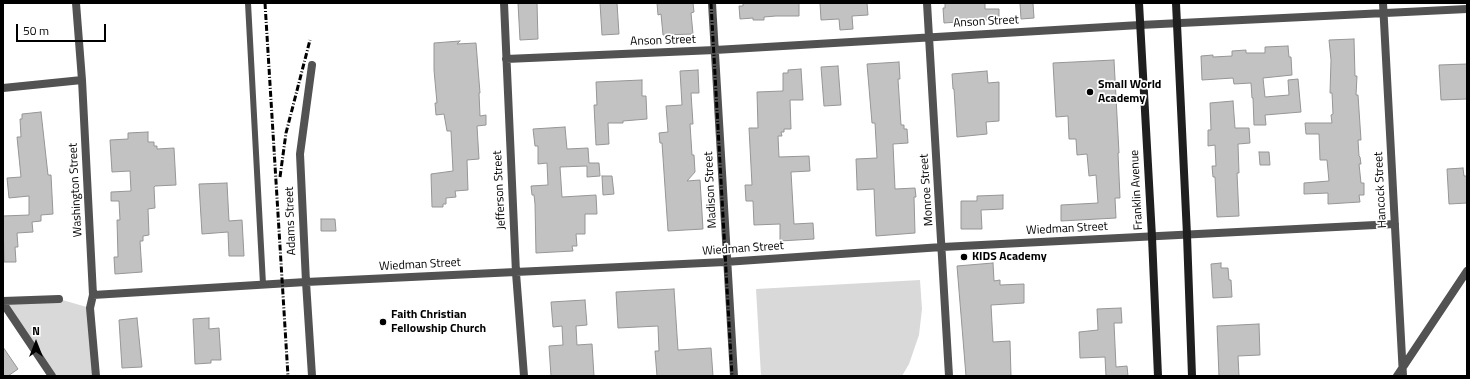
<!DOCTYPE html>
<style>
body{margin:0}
#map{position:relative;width:1470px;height:379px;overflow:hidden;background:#fff;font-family:"Titillium Web",sans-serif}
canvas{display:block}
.frame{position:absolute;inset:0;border:4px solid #000;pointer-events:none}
.north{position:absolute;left:16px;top:323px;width:40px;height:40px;-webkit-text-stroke:3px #fff;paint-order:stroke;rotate:0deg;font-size:11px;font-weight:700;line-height:16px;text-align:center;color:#000}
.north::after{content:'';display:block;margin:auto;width:14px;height:18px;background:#000;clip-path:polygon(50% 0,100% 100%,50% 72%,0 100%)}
.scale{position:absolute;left:16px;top:24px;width:90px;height:18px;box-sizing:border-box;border:2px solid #000;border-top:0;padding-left:5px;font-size:12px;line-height:14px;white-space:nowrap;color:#000;-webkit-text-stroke:3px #fff;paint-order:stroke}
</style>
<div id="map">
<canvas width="1470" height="379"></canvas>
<div class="frame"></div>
<div class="north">N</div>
<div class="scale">50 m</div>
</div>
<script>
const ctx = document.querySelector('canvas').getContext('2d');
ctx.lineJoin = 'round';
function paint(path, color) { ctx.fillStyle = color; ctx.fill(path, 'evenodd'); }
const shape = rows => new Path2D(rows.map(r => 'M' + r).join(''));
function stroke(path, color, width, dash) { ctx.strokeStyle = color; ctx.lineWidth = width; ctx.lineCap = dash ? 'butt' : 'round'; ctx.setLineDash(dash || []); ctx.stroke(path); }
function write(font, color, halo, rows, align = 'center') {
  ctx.font = font + ' "Titillium Web",sans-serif'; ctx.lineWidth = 3.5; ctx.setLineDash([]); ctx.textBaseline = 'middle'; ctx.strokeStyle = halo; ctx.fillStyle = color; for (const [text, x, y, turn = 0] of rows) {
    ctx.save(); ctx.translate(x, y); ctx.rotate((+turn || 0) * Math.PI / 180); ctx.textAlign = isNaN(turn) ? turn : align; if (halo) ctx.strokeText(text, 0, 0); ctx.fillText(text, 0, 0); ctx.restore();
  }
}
paint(shape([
 [920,280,922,309,919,335,909,364,902,376,761,376,756,289],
 [59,299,90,308,96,376,52,376,3,303]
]), '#d9d9d9');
const building = shape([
 [518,3,537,3,538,39,520,40,518,3],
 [600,3,617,3,619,34,602,35,600,3],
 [657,3,693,3,694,12,691,13,693,34,663,35,661,14,658,15,657,3],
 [743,3,799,3,799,16,776,16,764,17,764,20,753,20,753,18,740,19,739,6,743,6,743,3],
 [820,3,867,3,868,15,852,16,853,29,840,30,839,19,821,20,820,3],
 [945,3,985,3,985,9,999,9,999,19,944,23,943,8,945,8,945,3],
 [1020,3,1033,3,1034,18,1021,19,1020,3],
 [1354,39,1355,76,1357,76,1356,95,1358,95,1361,140,1358,140,1359,156,1360,157,1361,164,1359,164,1361,183,1364,183,1364,195,1359,195,1360,202,1328,204,1328,193,1304,194,1304,183,1329,181,1327,160,1320,160,1319,134,1306,134,1305,123,1332,123,1331,115,1333,114,1332,93,1330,93,1331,60,1329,40,1354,39],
 [460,41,457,44,476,43,480,93,479,93,480,116,486,115,486,125,477,126,479,159,467,160,468,190,455,191,456,197,446,198,446,204,443,204,443,207,432,207,431,174,453,171,451,131,447,131,444,114,436,115,435,103,437,103,434,70,434,43,460,41],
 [1288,46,1289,57,1291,57,1292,75,1263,78,1265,97,1289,95,1288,80,1298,79,1301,112,1265,115,1266,125,1254,125,1253,98,1252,98,1251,83,1234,84,1233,78,1202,80,1201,56,1213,55,1213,57,1232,56,1232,51,1246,50,1246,53,1265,53,1265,47,1288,46],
 [1114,60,1119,153,1118,153,1120,198,1115,198,1116,218,1061,221,1061,205,1098,203,1096,175,1089,176,1087,154,1077,155,1076,139,1069,139,1068,116,1056,117,1053,63,1114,60],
 [899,62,900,79,898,79,901,125,904,125,904,129,907,129,908,143,893,144,895,189,915,188,916,197,914,197,915,233,876,236,874,189,857,190,857,184,856,159,877,158,875,123,872,123,867,64,899,62],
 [1467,64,1467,99,1441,100,1439,65,1467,64],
 [838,66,841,105,824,106,821,67,838,66],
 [801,69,803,100,790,100,791,129,784,129,784,132,781,132,782,136,778,136,779,157,809,156,810,171,791,172,793,207,794,224,813,223,814,239,780,241,780,224,754,225,753,201,746,201,745,185,752,185,749,128,758,128,757,92,783,91,783,73,788,73,788,70,801,69],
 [698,70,699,93,691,93,693,124,690,124,692,155,694,155,695,172,687,181,700,180,703,229,668,231,662,143,660,143,659,133,668,132,666,106,682,105,680,71,698,70],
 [987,71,988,83,999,82,999,121,986,122,987,134,957,137,954,89,953,89,952,74,987,71],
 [642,80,642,96,646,96,647,119,623,121,623,123,608,123,609,144,596,145,594,105,597,105,596,82,642,80],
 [1233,101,1235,128,1249,128,1250,143,1238,144,1239,173,1237,173,1239,216,1217,217,1215,177,1213,177,1212,166,1216,166,1215,145,1208,146,1208,130,1211,130,1210,103,1233,101],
 [41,112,48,175,51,175,53,214,41,215,41,221,32,222,33,232,17,233,18,247,15,247,16,262,4,262,3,216,29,215,29,196,9,198,7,178,21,177,17,137,21,137,20,119,22,119,22,114,41,112],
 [565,127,567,149,588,148,589,163,599,163,600,176,587,177,587,166,560,167,562,197,596,195,597,214,585,214,585,234,576,234,577,246,572,246,573,251,536,253,535,204,534,195,532,195,531,186,548,185,547,163,538,164,538,146,535,146,533,129,565,127],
 [148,132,148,142,154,142,154,146,157,146,157,149,174,148,176,185,155,186,154,187,155,208,148,209,149,235,143,236,143,241,140,241,142,272,115,274,114,257,118,257,117,220,120,220,119,201,111,201,111,192,131,191,130,171,112,172,110,140,128,139,128,133,148,132],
 [1259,152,1269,152,1270,165,1260,165,1259,152],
 [1463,168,1464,176,1467,176,1467,203,1449,204,1447,169,1463,168],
 [602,176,612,176,614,194,603,195,602,176],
 [227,183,229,221,242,220,244,256,229,256,228,232,202,234,199,184,227,183],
 [1003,195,1003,209,981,210,982,229,961,229,961,201,977,201,977,196,1003,195],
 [321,219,335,219,336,231,321,231,321,219],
 [993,263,994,281,1000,280,1000,285,1024,284,1024,303,991,305,993,342,1010,341,1011,376,966,376,957,266,993,263],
 [1221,263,1221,268,1228,268,1229,280,1231,280,1232,297,1213,298,1211,264,1221,263],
 [674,289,678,350,711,348,713,376,657,376,655,351,659,351,658,326,618,328,616,292,674,289],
 [585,300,587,325,576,326,577,345,592,344,594,376,551,376,549,346,563,345,562,326,553,327,551,302,585,300],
 [1121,308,1122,323,1114,323,1116,367,1127,366,1128,376,1106,376,1105,357,1080,358,1079,332,1098,330,1097,309,1121,308],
 [137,318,142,367,122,368,119,320,137,318],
 [209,318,209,329,219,328,221,360,211,360,211,363,195,364,193,319,209,318],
 [1259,324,1260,355,1238,356,1239,376,1219,376,1217,326,1259,324],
 [3,347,18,369,8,376,3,376,3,347]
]);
paint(building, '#c2c2c2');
stroke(building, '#969696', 1);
stroke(shape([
 [248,3,263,284]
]), '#525252', 6);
stroke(shape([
 [76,3,82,80,93,295,90,308,96,376],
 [504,3,516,273,524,376],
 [712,3,734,376],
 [927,3,949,376],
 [1383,3,1403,376],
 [506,59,715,50,1140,25,1467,9],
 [3,88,82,80],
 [93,295,306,282,725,262,942,247,1395,224],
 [3,301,59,299],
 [3,303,52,376],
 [312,376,306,282,300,154,312,65],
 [1397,376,1467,271]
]), '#525252', 8);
stroke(shape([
 [1139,3,1152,237,1158,376],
 [1176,3,1187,235,1192,376]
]), '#1f1f1f', 8);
stroke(shape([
 [265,3,288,376],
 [711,3,732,376],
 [280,177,286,133,310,40]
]), '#000', 3, [6, 2, 1, 2]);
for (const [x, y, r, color] of [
 [1090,92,4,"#000"],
 [964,257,4,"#000"],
 [383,322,4,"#000"]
]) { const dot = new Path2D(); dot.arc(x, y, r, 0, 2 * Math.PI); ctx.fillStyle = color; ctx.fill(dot); stroke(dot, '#fff', 1.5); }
write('12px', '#000', '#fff', [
 ["Anson Street",986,22,-3],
 ["Anson Street",663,41,-2],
 ["Washington Street",76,190,-93],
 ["Jefferson Street",500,190,-93],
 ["Madison Street",711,190,-93],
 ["Monroe Street",927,190,-94],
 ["Franklin Avenue",1137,190,-93],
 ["Hancock Street",1381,190,-93],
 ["Adams Street",291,221,-92],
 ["Wiedman Street",1067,229,-3],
 ["Wiedman Street",743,249,-4],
 ["Wiedman Street",420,265,-3]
]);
write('bold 12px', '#000', '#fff', [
 ["Small World",1098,85],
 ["Academy",1098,99],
 ["KIDS Academy",972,257],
 ["Faith Christian",391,315],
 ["Fellowship Church",391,329]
], 'left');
</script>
